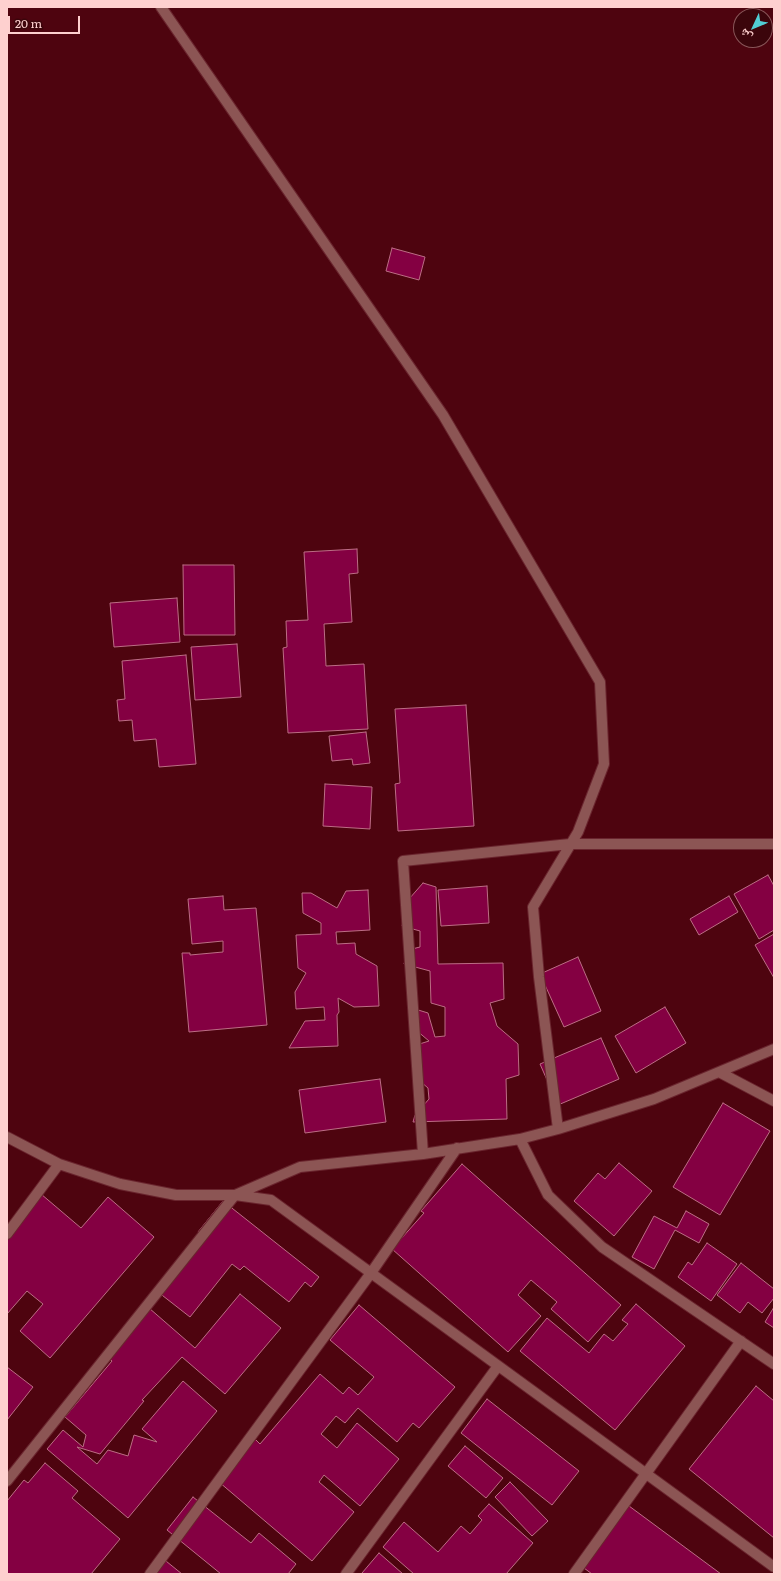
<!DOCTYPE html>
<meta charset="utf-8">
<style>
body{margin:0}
#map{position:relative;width:781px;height:1581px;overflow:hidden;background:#4e040f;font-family:Literata,"Noto Naskh Arabic",serif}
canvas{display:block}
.frame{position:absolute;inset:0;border:8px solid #fed0cf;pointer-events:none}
.north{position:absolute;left:733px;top:8px;width:40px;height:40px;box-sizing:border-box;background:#3b050b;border:1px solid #895659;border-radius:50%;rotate:226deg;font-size:11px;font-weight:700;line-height:16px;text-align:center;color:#fed0cf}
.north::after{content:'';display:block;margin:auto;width:14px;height:18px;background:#51ccd3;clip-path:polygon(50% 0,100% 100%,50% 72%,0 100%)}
.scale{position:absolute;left:8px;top:16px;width:72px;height:18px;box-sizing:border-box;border:2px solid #fed0cf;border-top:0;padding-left:5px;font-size:12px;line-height:14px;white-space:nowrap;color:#fed0cf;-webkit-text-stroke:3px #3b050b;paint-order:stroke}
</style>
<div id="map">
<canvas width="781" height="1581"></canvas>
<div class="frame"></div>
<div class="north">ش</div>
<div class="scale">20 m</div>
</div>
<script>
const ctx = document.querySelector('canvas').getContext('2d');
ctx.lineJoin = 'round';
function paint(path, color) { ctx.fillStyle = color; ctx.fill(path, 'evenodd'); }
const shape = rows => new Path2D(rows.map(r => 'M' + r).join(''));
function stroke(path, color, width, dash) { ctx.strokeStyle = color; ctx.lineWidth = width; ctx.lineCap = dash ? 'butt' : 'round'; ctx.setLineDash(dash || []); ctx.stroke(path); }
const building = shape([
 [392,248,425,257,419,280,386,271,392,248],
 [357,549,358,573,349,574,352,622,324,624,326,666,364,664,368,729,288,733,283,648,287,647,286,621,308,620,304,552,357,549],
 [183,565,234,565,235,635,184,635,183,565],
 [177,598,180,642,114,647,110,603,177,598],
 [237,644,241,697,195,700,191,647,237,644],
 [186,655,196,764,159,767,156,739,134,741,132,720,119,721,117,700,125,699,122,661,186,655],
 [466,705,474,826,398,831,395,784,400,783,395,709,466,705],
 [366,732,370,763,353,765,352,759,332,761,329,736,366,732],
 [325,784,372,787,370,829,323,826,325,784],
 [768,875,774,886,774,930,759,939,734,894,768,875],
 [423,883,436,887,438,964,503,963,504,999,490,1003,497,1026,518,1044,519,1075,506,1079,507,1119,413,1122,415,1115,429,1099,428,1088,414,1076,413,1046,429,1041,410,1025,415,1009,428,1013,435,1037,445,1036,445,1007,431,1003,430,971,404,964,408,950,420,947,420,931,402,926,409,899,423,883],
 [487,886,489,923,441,926,438,890,487,886],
 [368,890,370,930,336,932,337,944,355,943,356,954,377,966,379,1006,354,1007,338,998,339,1012,337,1015,338,1046,289,1048,305,1021,325,1020,324,1007,296,1009,295,992,306,973,298,968,296,935,321,934,321,923,303,913,302,893,311,893,337,908,346,891,368,890],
 [223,896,224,910,256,908,267,1025,189,1032,182,953,190,953,190,955,223,952,223,941,192,944,188,899,223,896],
 [729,896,738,912,699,935,690,919,729,896],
 [774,934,774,978,755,945,774,934],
 [578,957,601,1011,564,1027,540,974,578,957],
 [665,1007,686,1043,636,1073,615,1036,665,1007],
 [601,1038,619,1079,558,1105,540,1064,601,1038],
 [380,1079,386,1122,305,1133,299,1090,380,1079],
 [723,1103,770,1131,720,1215,673,1187,723,1103],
 [619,1163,652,1191,614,1236,574,1201,598,1173,605,1179,619,1163],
 [462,1164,621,1305,588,1342,551,1309,557,1302,531,1280,518,1295,541,1316,508,1352,392,1249,424,1213,421,1211,462,1164],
 [41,1194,81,1228,108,1197,154,1237,50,1358,20,1331,43,1304,27,1291,7,1314,7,1233,41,1194],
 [223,1201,319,1277,311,1287,305,1282,289,1302,244,1266,240,1270,232,1264,190,1317,158,1292,203,1236,198,1232,223,1201],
 [686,1211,709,1224,699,1243,675,1230,654,1269,632,1257,654,1216,677,1228,686,1211],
 [707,1243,737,1264,711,1301,678,1277,688,1262,692,1265,707,1243],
 [741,1263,774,1289,774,1298,762,1313,748,1302,740,1313,717,1295,741,1263],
 [240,1294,281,1328,225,1394,182,1357,142,1400,144,1401,100,1454,77,1447,97,1464,108,1450,128,1456,134,1435,157,1442,142,1429,183,1381,217,1411,128,1518,47,1449,63,1430,83,1447,86,1435,65,1417,112,1361,107,1357,149,1308,195,1348,240,1294],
 [636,1304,685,1346,615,1430,520,1351,547,1318,589,1353,604,1334,613,1341,628,1324,622,1320,636,1304],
 [359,1305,455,1387,419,1428,413,1423,397,1442,358,1408,345,1423,336,1416,321,1434,337,1448,357,1423,399,1459,360,1506,324,1475,319,1482,354,1512,312,1561,219,1482,255,1439,260,1444,320,1374,343,1394,349,1387,358,1395,374,1377,330,1340,359,1305],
 [774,1307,774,1328,765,1322,774,1307],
 [7,1367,33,1387,7,1420,7,1367],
 [756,1386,774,1401,774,1538,689,1469,756,1386],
 [487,1399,579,1471,552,1505,461,1433,487,1399],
 [465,1446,503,1478,486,1498,448,1466,465,1446],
 [45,1463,78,1491,72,1498,120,1539,91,1574,7,1574,7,1501,24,1480,28,1483,45,1463],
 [510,1482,548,1521,532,1536,495,1497,510,1482],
 [193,1497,251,1543,259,1533,296,1564,288,1574,221,1574,167,1530,193,1497],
 [625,1503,721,1574,592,1574,580,1565,625,1503],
 [489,1504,533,1543,506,1574,414,1574,383,1547,404,1522,438,1552,461,1526,470,1534,482,1520,478,1516,489,1504],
 [379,1553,403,1574,364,1574,362,1573,379,1553],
 [161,1557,182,1574,147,1574,161,1557]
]);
paint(building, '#840042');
stroke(building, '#bc6d85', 1);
const minor = shape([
 [161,7,443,415,600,682,604,764,578,832,533,907,539,977,558,1129],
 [719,1072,774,1101],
 [7,1137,59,1164,120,1184,176,1195,235,1195,271,1200,774,1567],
 [520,1139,558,1129,654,1099,774,1049],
 [423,1154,403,861,570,844,774,844],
 [7,1234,59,1164],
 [7,1481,235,1195,300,1167,423,1154,520,1139,548,1195,602,1247,774,1364],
 [150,1574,371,1273,457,1148],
 [346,1574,498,1366],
 [574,1574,741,1341]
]);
stroke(minor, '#6a252e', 12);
stroke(minor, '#8c5554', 10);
</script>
